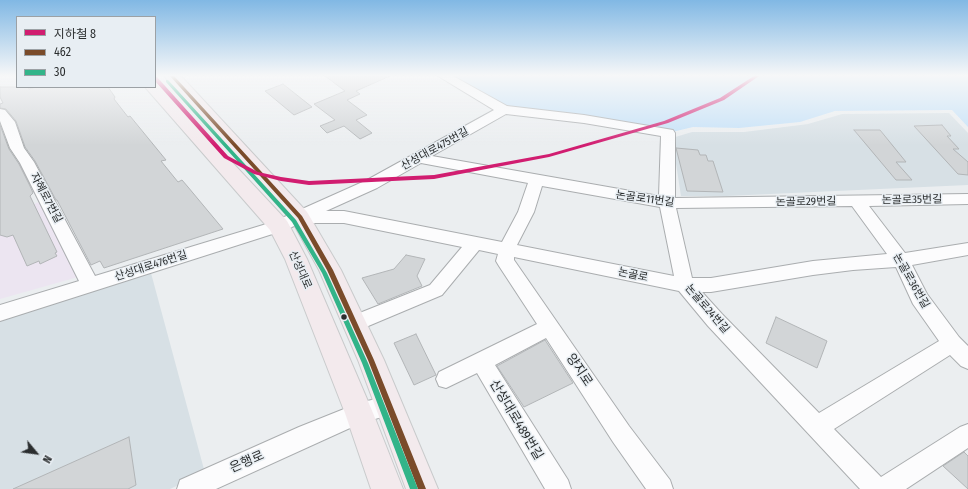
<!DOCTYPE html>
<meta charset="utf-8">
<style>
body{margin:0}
#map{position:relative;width:968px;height:489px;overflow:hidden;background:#ebeef0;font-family:"Fira Sans Condensed","Noto Sans KR",sans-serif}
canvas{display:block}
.legend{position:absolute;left:16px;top:16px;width:140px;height:72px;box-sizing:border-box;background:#e8eef3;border:1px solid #9ca1a5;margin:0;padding:5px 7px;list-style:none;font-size:12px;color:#2b2e2f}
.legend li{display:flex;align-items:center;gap:8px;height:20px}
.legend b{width:20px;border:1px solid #9ca1a5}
.north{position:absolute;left:16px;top:433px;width:40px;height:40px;-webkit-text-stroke:3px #e8eef3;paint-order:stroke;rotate:119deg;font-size:11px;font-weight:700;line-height:16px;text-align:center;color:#2b2e2f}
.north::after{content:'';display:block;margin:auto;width:14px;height:18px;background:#2b2e2f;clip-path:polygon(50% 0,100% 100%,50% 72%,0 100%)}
</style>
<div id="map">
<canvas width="968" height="489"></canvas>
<ul class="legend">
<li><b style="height:5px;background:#d11d70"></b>지하철 8</li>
<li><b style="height:5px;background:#7a4b2a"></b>462</li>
<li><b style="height:5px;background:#32b489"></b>30</li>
</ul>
<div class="north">N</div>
</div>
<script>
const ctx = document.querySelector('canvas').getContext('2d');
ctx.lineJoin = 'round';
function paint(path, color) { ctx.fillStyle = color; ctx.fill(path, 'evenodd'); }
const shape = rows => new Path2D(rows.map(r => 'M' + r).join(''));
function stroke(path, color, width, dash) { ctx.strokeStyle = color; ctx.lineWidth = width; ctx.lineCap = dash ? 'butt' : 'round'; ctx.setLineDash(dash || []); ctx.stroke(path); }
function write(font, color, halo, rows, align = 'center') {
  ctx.font = font + ' "Fira Sans Condensed","Noto Sans KR",sans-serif'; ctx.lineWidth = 3; ctx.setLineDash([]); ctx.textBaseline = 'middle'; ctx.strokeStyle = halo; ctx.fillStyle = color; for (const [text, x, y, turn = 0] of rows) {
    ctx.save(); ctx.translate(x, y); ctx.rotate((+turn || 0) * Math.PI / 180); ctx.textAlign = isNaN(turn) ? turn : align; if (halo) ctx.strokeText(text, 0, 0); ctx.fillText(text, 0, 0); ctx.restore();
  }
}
paint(shape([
 [949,113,968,133,968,185,726,196,681,196,672,138,692,132,744,132,808,124,842,114],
 [151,273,205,473,170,489,0,489,0,316]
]), '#d7e0e5');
paint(shape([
 [47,199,85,275,0,299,0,217]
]), '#ece5f1');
paint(shape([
 [447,76,968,76,968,127,952,110,835,111,800,122,739,128,693,127,668,133,504,110]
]), '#c4e1f8');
const building = shape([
 [325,76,390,76,356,91,360,94,347,100,367,115,356,120,372,133,360,139,344,126,327,133,320,126,335,120,314,104,345,91,325,76],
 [283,84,312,107,294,115,265,91,283,84],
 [0,87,28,87,29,89,36,87,108,87,115,97,114,99,128,117,130,116,166,160,161,161,178,182,182,180,188,187,223,229,104,268,100,261,91,265,57,200,56,200,35,161,25,147,16,121,6,109,0,108,0,104,3,103,0,97,0,87],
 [0,125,9,149,19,164,30,186,33,193,30,196,57,252,55,253,57,256,40,264,39,261,27,266,13,235,7,237,0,235,0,125],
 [942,125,951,136,947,136,959,149,953,149,968,162,968,175,958,174,914,126,942,125],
 [854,130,880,130,906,162,896,162,912,180,896,180,854,130],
 [676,148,698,150,700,155,706,155,708,161,713,161,723,192,687,191,676,148],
 [406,255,425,259,417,276,422,286,378,304,362,278,394,269,406,255],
 [776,317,827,341,817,368,766,343,776,317],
 [416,334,436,375,414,385,394,343,416,334],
 [545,340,573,383,524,407,497,366,545,340],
 [129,437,136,485,128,489,13,489,129,437],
 [964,452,968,456,968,489,943,466,964,452]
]);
paint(building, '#d2d5d7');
stroke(building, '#b2b5b7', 1);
const minor = shape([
 [438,76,453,76,507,106,584,115,673,130,675,133,675,198,968,194,968,204,869,206,905,253,968,243,968,255,912,265,927,294,959,337,968,346,968,369,961,366,950,355,834,429,881,477,960,427,968,424,968,448,906,489,860,489,708,326,679,291,514,257,514,260,629,426,670,480,673,489,646,489,613,442,546,338,495,365,568,480,571,489,545,489,477,373,446,388,439,386,436,379,439,372,537,324,499,266,496,261,498,254,479,250,442,295,354,332,347,330,344,324,347,318,430,285,462,247,344,223,301,223,285,230,0,321,0,305,79,281,20,163,10,148,0,121,0,109,5,110,15,122,24,148,34,162,95,276,273,222,367,180,494,110,438,76],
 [506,114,584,123,661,136,659,196,432,156,506,114],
 [421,163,528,183,518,212,502,242,344,211,326,211,377,188,421,163],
 [542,186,660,207,674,276,517,245,534,212,542,186],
 [852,206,887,254,813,261,711,278,692,278,676,208,852,206],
 [896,267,913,304,939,341,819,413,722,314,702,292,711,292,813,275,853,270,896,267],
 [388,396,396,399,399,406,396,413,361,423,216,489,177,489,180,480,299,427,359,403,388,396]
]);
const major = shape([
 [164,76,181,76,307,212,341,270,384,360,438,489,406,489,358,360,319,270,292,221,164,76],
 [155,83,159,84,287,221,307,259,373,413,403,489,371,489,345,413,285,259,270,230,145,87,155,87,155,83]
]);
stroke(minor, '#aaadaf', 2);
stroke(major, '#c9cbcc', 2);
paint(minor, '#fcfcfd');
paint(major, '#f3eaed');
paint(shape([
 [170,76,174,76,302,216,333,270,374,360,426,489,418,489,368,360,327,270,298,218,170,76]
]), '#7a4b2a');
paint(shape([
 [166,80,168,80,296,220,327,273,368,363,418,489,410,489,362,363,322,273,292,222,166,82,166,80]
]), '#32b489');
paint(shape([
 [754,76,759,76,724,100,668,123,549,157,434,179,309,185,281,181,254,174,224,158,155,81,155,77,157,77,228,156,258,172,281,177,309,181,434,175,549,154,664,121,720,98,754,76]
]), '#d11d70');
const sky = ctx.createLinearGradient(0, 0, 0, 145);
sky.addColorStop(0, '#81b8e4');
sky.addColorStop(0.52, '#f6f7f8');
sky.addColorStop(1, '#f6f7f800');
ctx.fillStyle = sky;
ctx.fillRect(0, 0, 968, 145);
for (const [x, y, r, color] of [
 [344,317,3.5,"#2b2e2f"]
]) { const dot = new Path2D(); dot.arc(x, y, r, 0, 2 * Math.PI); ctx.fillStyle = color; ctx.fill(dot); stroke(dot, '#e8eef3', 1.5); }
write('11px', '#2b2e2f', '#e8eef3', [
 ["산성대로475번길",435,149,-29],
 ["자혜로7번길",46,198,62],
 ["논골로11번길",645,199,8],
 ["논골로35번길",912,200,-1],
 ["논골로29번길",806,202,-1],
 ["산성대로476번길",151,266,-18],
 ["산성대로",300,270,66],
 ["논골로",633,275,12],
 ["논골로36번길",911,281,60],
 ["논골로24번길",707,309,49]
]);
write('13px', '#2b2e2f', '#e8eef3', [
 ["양지로",579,370,56],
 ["산성대로489번길",516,420,59],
 ["은행로",247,462,-24]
]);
</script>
